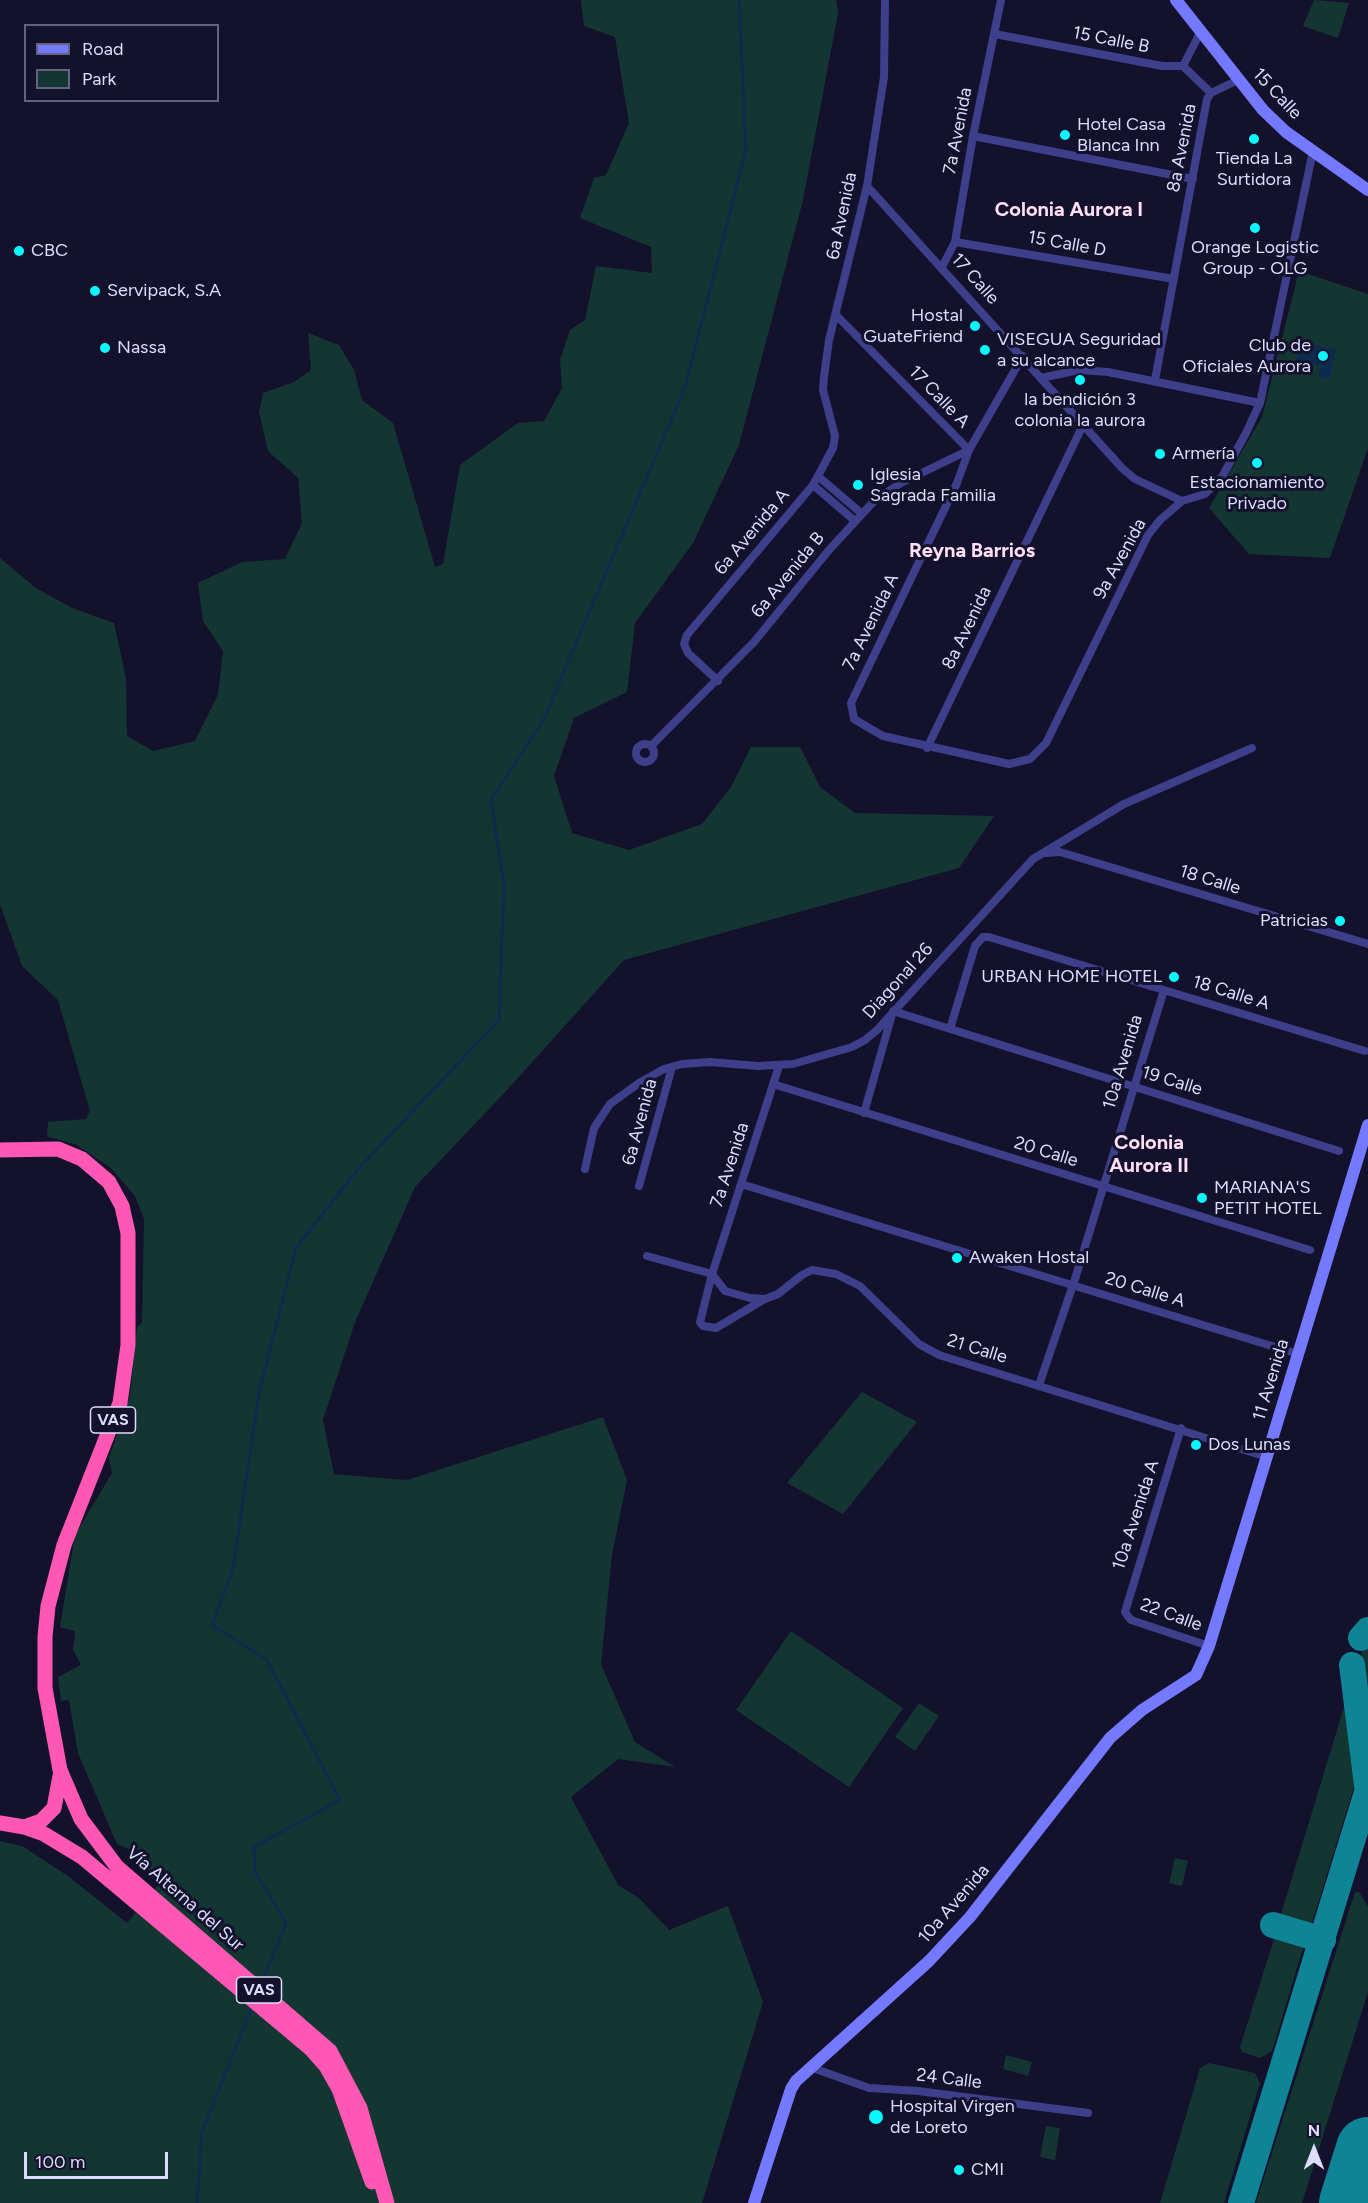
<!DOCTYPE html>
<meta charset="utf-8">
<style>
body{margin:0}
#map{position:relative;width:1368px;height:2203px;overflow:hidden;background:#14112c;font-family:Figtree,sans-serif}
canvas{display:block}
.legend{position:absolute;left:24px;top:24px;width:195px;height:78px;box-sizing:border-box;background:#14112c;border:2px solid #656280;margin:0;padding:8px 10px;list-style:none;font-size:18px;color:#dedcff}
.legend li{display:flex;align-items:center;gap:12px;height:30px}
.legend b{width:30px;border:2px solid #656280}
.north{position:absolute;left:1284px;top:2119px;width:60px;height:60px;-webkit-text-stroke:4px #14112c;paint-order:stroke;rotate:0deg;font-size:16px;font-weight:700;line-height:24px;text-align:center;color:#dedcff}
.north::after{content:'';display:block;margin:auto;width:21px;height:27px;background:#dedcff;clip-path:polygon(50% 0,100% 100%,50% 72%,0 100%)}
.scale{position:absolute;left:24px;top:2152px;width:144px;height:27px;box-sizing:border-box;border:3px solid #dedcff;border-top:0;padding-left:8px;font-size:18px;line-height:21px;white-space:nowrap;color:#dedcff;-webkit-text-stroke:4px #14112c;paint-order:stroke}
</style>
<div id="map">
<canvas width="1368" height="2203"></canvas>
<ul class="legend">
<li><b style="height:8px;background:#737aff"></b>Road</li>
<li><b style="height:16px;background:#143632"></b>Park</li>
</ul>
<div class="north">N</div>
<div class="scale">100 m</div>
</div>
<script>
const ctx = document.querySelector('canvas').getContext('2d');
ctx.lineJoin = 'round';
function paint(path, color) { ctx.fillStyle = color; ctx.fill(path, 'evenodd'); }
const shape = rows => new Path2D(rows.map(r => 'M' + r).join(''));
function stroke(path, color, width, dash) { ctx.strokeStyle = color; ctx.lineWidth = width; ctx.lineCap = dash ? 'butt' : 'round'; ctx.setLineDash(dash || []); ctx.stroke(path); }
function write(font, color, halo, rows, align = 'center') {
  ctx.font = font + ' Figtree,sans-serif'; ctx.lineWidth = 6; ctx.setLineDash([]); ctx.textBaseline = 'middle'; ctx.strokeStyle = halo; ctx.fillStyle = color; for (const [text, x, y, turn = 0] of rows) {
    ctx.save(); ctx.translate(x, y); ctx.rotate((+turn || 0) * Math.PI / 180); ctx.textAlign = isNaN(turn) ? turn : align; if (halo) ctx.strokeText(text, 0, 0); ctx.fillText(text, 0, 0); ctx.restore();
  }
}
paint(shape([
 [581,0,836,0,838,13,803,200,739,445,693,543,635,623,627,692,574,718,554,776,572,833,629,850,702,824,731,787,751,747,800,747,820,787,855,813,994,816,959,868,624,960,508,1089,415,1187,355,1322,323,1420,334,1474,407,1480,603,1417,627,1480,612,1555,601,1664,635,1742,675,1767,618,1759,571,1797,618,1885,639,1898,669,1930,728,1906,763,2002,702,2203,0,2203,0,1841,22,1846,68,1876,127,1923,159,1884,150,1874,140,1854,117,1844,78,1753,69,1700,61,1701,58,1677,81,1665,73,1650,75,1631,60,1627,75,1535,112,1473,109,1458,130,1396,137,1327,142,1323,144,1219,135,1196,111,1168,77,1145,47,1136,48,1122,86,1119,90,1111,58,1000,22,966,0,904,0,558,36,588,72,608,114,623,126,678,127,736,153,751,195,741,218,695,223,651,203,621,198,583,242,562,285,559,302,523,298,478,268,451,259,412,263,393,294,382,311,370,308,333,339,345,354,370,362,400,393,423,435,567,443,564,460,465,518,423,544,421,562,388,560,360,570,330,585,320,596,266,652,273,651,247,580,218,594,178,606,175,629,123,615,37,584,26],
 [1314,0,1349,3,1338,38,1303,26],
 [1299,271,1368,294,1368,448,1330,558,1249,554,1209,508,1262,417],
 [862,1392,917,1422,843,1514,787,1483],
 [791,1631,903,1708,849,1787,736,1710],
 [1368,1644,1368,1736,1361,1654],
 [1348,1694,1357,1777,1311,1926,1306,1928,1285,1922,1281,1914],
 [919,1703,939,1716,915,1751,895,1737],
 [1175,1858,1188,1861,1182,1886,1169,1883],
 [1355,1892,1359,1892,1368,1907,1368,1992,1302,2203,1256,2203],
 [1282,1937,1300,1942,1303,1948,1272,2051,1260,2058,1242,2052,1240,2047,1274,1939],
 [1006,2055,1032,2062,1028,2076,1003,2069],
 [1209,2063,1255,2073,1260,2083,1224,2203,1160,2203,1200,2068],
 [1046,2126,1060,2128,1055,2160,1040,2157]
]), '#143632');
paint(shape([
 [1301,341,1336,350,1329,379,1318,377,1321,366,1296,360]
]), '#0d2a4f');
stroke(shape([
 [261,1985,286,1923,255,1871,254,1847,340,1800,267,1660,212,1625,233,1569,259,1393,296,1248,358,1169,499,1020,504,884,491,800,544,719,685,387,746,150,739,0],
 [197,2203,202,2132,252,2007]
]), '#0d2a4f', 3);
stroke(shape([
 [1361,1638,1368,1630],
 [1352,1665,1368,1793],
 [1273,1925,1323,1940],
 [1241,2203,1368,1789]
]), '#0e8496', 26);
stroke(shape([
 [1351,2203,1368,2149]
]), '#0e8496', 64);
stroke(shape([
 [995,34,1162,66,1183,66],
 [1183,66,1201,31],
 [1183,66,1211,93],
 [973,136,1193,179],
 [867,186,1122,468,1135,479,1182,501],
 [955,242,1174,279],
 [942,267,955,242,973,136,1001,0],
 [1023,356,969,450,957,483,851,703,854,719,883,736,1009,764,1030,759,1046,743,1148,535,1160,520,1182,501,1205,494,1222,477,1246,433,1260,403,1313,151],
 [1041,378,1079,370,1108,372,1260,403],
 [1155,380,1207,99,1211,93,1238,80],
 [819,477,861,513],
 [813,485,855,521],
 [718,681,688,653,684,644,687,635,813,485,833,448,835,436,823,390,824,377,829,340,867,186,884,77,885,0],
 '636 753a9 9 0 1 1 18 0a9 9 0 1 1-18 0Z',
 [651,746,754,642,829,550,875,500,901,483,969,450,837,316],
 [927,748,1083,425],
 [1045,853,1060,852,1368,944],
 [950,1029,975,946,983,937,989,937,1365,1051],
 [773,1084,1310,1250],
 [864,1113,893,1011,1339,1151],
 [585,1169,594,1128,610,1104,639,1083,664,1069,682,1064,710,1062,758,1066,793,1064,852,1047,865,1040,877,1030,1033,859,1124,804,1252,748],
 [741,1184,1298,1354],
 [639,1186,672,1067],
 [647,1256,712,1274],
 [712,1274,725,1291,750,1298,765,1299,778,1294,802,1275,812,1270,836,1274,860,1286,919,1344,939,1355,1267,1457],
 [763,1300,716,1328,703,1326,700,1322,712,1274,779,1066],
 [1039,1385,1075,1279,1164,990],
 [1181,1428,1125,1612,1131,1620,1209,1646],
 [810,2067,869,2088,918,2091,1088,2113]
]), '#3d3f8b', 8);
stroke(shape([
 [1176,0,1263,110,1286,132,1368,190],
 [754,2203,791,2089,796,2081,929,1961,970,1917,1110,1738,1142,1710,1196,1675,1209,1646,1368,1125]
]), '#737aff', 12);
stroke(shape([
 [0,1150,58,1149,82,1159,109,1182,122,1206,128,1233,128,1345,120,1403,64,1545,48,1606,45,1637,45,1688,60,1770,81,1819,117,1867,330,2051,360,2108,387,2203],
 [0,1823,24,1827,44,1834,82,1857,311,2049,326,2066,339,2089,372,2182],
 [24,1827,41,1821,54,1808,60,1776]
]), '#ff57b4', 15);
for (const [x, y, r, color] of [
 [1065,135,6,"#08f8ff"],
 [1254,139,6,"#08f8ff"],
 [1255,228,6,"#08f8ff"],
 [19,251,6,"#08f8ff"],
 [95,291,6,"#08f8ff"],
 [975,326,6,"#08f8ff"],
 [105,348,6,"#08f8ff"],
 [985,350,6,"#08f8ff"],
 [1323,356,6,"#08f8ff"],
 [1080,380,6,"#08f8ff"],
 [1160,454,6,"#08f8ff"],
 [1257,463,6,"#08f8ff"],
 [858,485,6,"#08f8ff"],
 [1340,921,6,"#08f8ff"],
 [1174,977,6,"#08f8ff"],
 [1202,1198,6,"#08f8ff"],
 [957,1258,6,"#08f8ff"],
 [1196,1445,6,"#08f8ff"],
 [876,2117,8,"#08f8ff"],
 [959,2170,6,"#08f8ff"]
]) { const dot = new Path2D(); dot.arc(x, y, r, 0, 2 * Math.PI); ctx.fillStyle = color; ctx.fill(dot); stroke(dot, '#14112c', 2); }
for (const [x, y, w] of [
 [113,1420,45],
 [259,1990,45]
]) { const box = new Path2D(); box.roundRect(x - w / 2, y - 13, w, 26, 4.5); ctx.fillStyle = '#14112c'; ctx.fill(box); stroke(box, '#dedcff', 1.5); }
write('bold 16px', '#dedcff', null, [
 ["VAS",113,1420],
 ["VAS",259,1990]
]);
write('18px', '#dedcff', '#14112c', [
 ["15 Calle B",1111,40,11],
 ["15 Calle",1277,94,47],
 ["7a Avenida",958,131,-79],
 ["8a Avenida",1182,148,-79],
 ["6a Avenida",842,216,-78],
 ["15 Calle D",1067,244,10],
 ["17 Calle",975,279,48],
 ["17 Calle A",939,397,46],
 ["6a Avenida A",752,532,-50],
 ["9a Avenida",1120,559,-61],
 ["6a Avenida B",788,575,-51],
 ["7a Avenida A",871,622,-64],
 ["8a Avenida",967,628,-64],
 ["18 Calle",1210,880,17],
 ["Diagonal 26",898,981,-48],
 ["18 Calle A",1231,993,17],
 ["10a Avenida",1123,1062,-73],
 ["19 Calle",1172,1081,17],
 ["6a Avenida",640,1122,-75],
 ["20 Calle",1046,1152,17],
 ["7a Avenida",730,1165,-72],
 ["20 Calle A",1145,1290,17],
 ["21 Calle",977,1349,17],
 ["11 Avenida",1271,1380,-73],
 ["10a Avenida A",1136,1515,-72],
 ["22 Calle",1171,1615,20],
 ["Vía Alterna del Sur",185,1899,41],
 ["10a Avenida",954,1904,-49],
 ["24 Calle",949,2079,7]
]);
write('18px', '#dedcff', '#14112c', [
 ["Hotel Casa",1077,125],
 ["Blanca Inn",1077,146],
 ["Tienda La",1254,159,"center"],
 ["Surtidora",1254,180,"center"],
 ["Orange Logistic",1255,248,"center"],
 ["Group - OLG",1255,269,"center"],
 ["CBC",31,251],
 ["Servipack, S.A",107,291],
 ["Hostal",963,316,"right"],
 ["GuateFriend",963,337,"right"],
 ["VISEGUA Seguridad",997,340],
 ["a su alcance",997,361],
 ["Club de",1311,346,"right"],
 ["Oficiales Aurora",1311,367,"right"],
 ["Nassa",117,348],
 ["la bendición 3",1080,400,"center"],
 ["colonia la aurora",1080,421,"center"],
 ["Armería",1172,454],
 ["Iglesia",870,475],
 ["Sagrada Familia",870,496],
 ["Estacionamiento",1257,483,"center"],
 ["Privado",1257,504,"center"],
 ["Patricias",1328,921,"right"],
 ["URBAN HOME HOTEL",1162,977,"right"],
 ["MARIANA'S",1214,1188],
 ["PETIT HOTEL",1214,1209],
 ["Awaken Hostal",969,1258],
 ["Dos Lunas",1208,1445],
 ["Hospital Virgen",890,2107],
 ["de Loreto",890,2128],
 ["CMI",971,2170]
], 'left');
write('bold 20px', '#ffdef6', '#14112c', [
 ["Colonia Aurora I",1069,210],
 ["Reyna Barrios",972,551],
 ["Colonia",1149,1143],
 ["Aurora II",1149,1166]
]);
</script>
